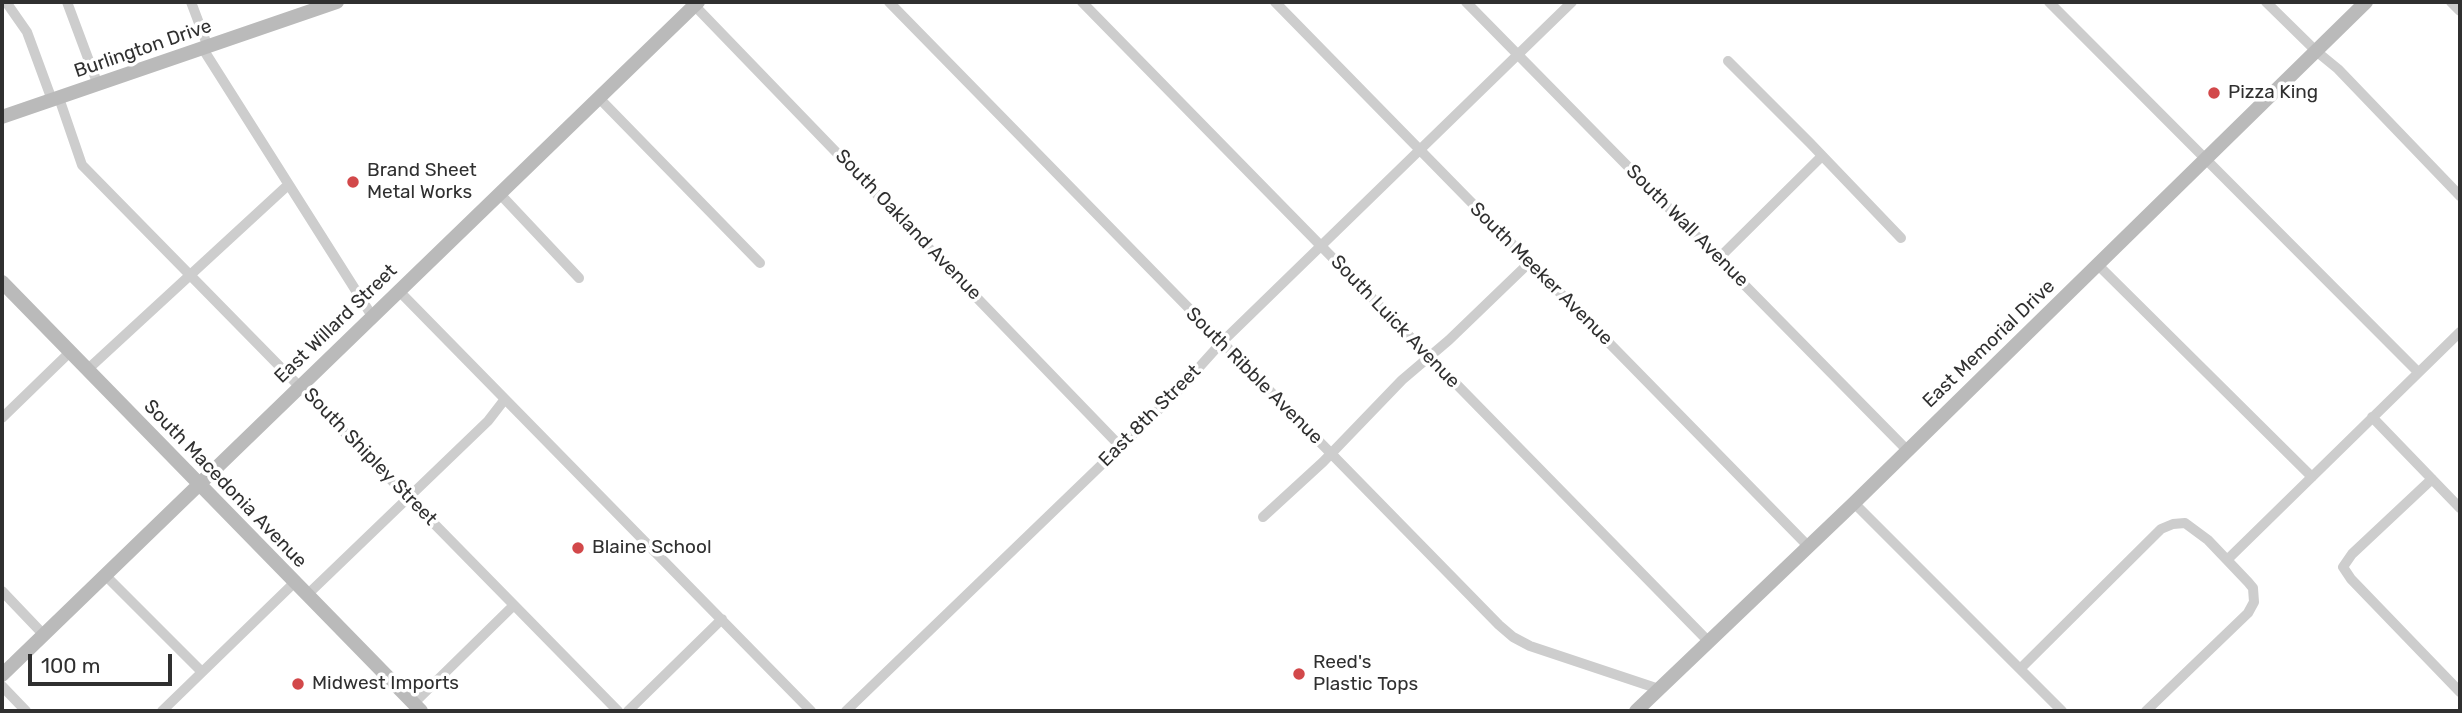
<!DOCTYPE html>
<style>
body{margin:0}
#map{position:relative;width:2462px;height:713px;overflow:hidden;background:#fff;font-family:Rubik,sans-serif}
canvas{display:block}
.frame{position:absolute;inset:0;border:4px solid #303030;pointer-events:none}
.scale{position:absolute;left:28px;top:654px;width:144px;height:32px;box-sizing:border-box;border:4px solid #303030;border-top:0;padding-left:9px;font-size:21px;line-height:24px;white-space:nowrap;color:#303030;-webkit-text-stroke:5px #fff;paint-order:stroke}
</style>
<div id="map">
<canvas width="2462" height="713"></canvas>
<div class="frame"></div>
<div class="scale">100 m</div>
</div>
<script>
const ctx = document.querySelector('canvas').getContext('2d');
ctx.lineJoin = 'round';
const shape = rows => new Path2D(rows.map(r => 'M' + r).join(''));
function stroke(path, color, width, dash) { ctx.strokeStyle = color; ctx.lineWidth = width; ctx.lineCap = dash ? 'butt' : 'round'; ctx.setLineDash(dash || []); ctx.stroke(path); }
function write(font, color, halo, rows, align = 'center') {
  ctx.font = font + ' Rubik,sans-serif'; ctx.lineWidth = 7; ctx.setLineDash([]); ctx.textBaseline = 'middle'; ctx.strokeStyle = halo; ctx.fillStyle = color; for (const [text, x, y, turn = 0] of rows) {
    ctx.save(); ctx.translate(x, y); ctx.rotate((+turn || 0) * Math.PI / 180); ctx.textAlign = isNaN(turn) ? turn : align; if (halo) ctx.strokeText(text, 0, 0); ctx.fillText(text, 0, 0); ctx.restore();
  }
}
stroke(shape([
 [6,2,27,32,52,100],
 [67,2,98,85],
 [191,2,208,47],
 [889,2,1499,625,1513,637,1530,646,1659,689],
 [1082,2,1709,642],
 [1275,2,1808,546],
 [1466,2,1907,450],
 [2049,2,2418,372],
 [2266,2,2316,51,2338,69,2460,196],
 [2451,2,2460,11],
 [694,5,1120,446],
 [203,49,372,316],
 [1728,61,1810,143,1901,238],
 [598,97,760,263],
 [59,98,82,165,618,711],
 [499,193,579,278],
 [1719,258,1822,156],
 [2098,265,2312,477],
 [399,291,811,711],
 [87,370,288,185],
 [2372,417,2460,508],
 [2,418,70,352],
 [2432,479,2352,554,2343,567,2351,579,2460,692],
 [1854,503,2062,711],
 [1263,517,1323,462,1402,380,1449,340,1530,262],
 [2227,560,2460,332],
 [105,575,202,672],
 [2,591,43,634],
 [307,595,488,421,505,399],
 [2020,669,2161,529,2173,524,2185,523,2208,540,2248,582,2253,588,2254,602,2248,613,2146,711],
 [2,686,26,711],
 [414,703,514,605],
 [162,711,295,582],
 [628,711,722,619],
 [846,711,1176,393,1221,343,1572,2]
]), '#cdcdcd', 10);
stroke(shape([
 [2,117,337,2],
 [2,282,421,711],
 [2,675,698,2],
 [1636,711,1854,503,2366,2]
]), '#bababa', 14);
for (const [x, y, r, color] of [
 [2214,93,7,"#d2484a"],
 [353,182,7,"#d2484a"],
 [578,548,7,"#d2484a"],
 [1299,674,7,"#d2484a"],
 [298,684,7,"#d2484a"]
]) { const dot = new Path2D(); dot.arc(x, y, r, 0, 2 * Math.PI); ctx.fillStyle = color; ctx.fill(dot); stroke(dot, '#fff', 2.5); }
write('19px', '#303030', '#fff', [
 ["Burlington Drive",143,49,-19],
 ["South Oakland Avenue",908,225,46],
 ["South Wall Avenue",1687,226,45],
 ["South Meeker Avenue",1541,274,45],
 ["South Luick Avenue",1395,322,46],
 ["East Willard Street",336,324,-44],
 ["East Memorial Drive",1989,344,-44],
 ["South Ribble Avenue",1254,376,45],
 ["East 8th Street",1150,416,-45],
 ["South Shipley Street",370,457,46],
 ["South Macedonia Avenue",225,484,46]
]);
write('19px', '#303030', '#fff', [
 ["Pizza King",2228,93],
 ["Brand Sheet",367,171],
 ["Metal Works",367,193],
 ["Blaine School",592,548],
 ["Reed's",1313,663],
 ["Plastic Tops",1313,685],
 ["Midwest Imports",312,684]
], 'left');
</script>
